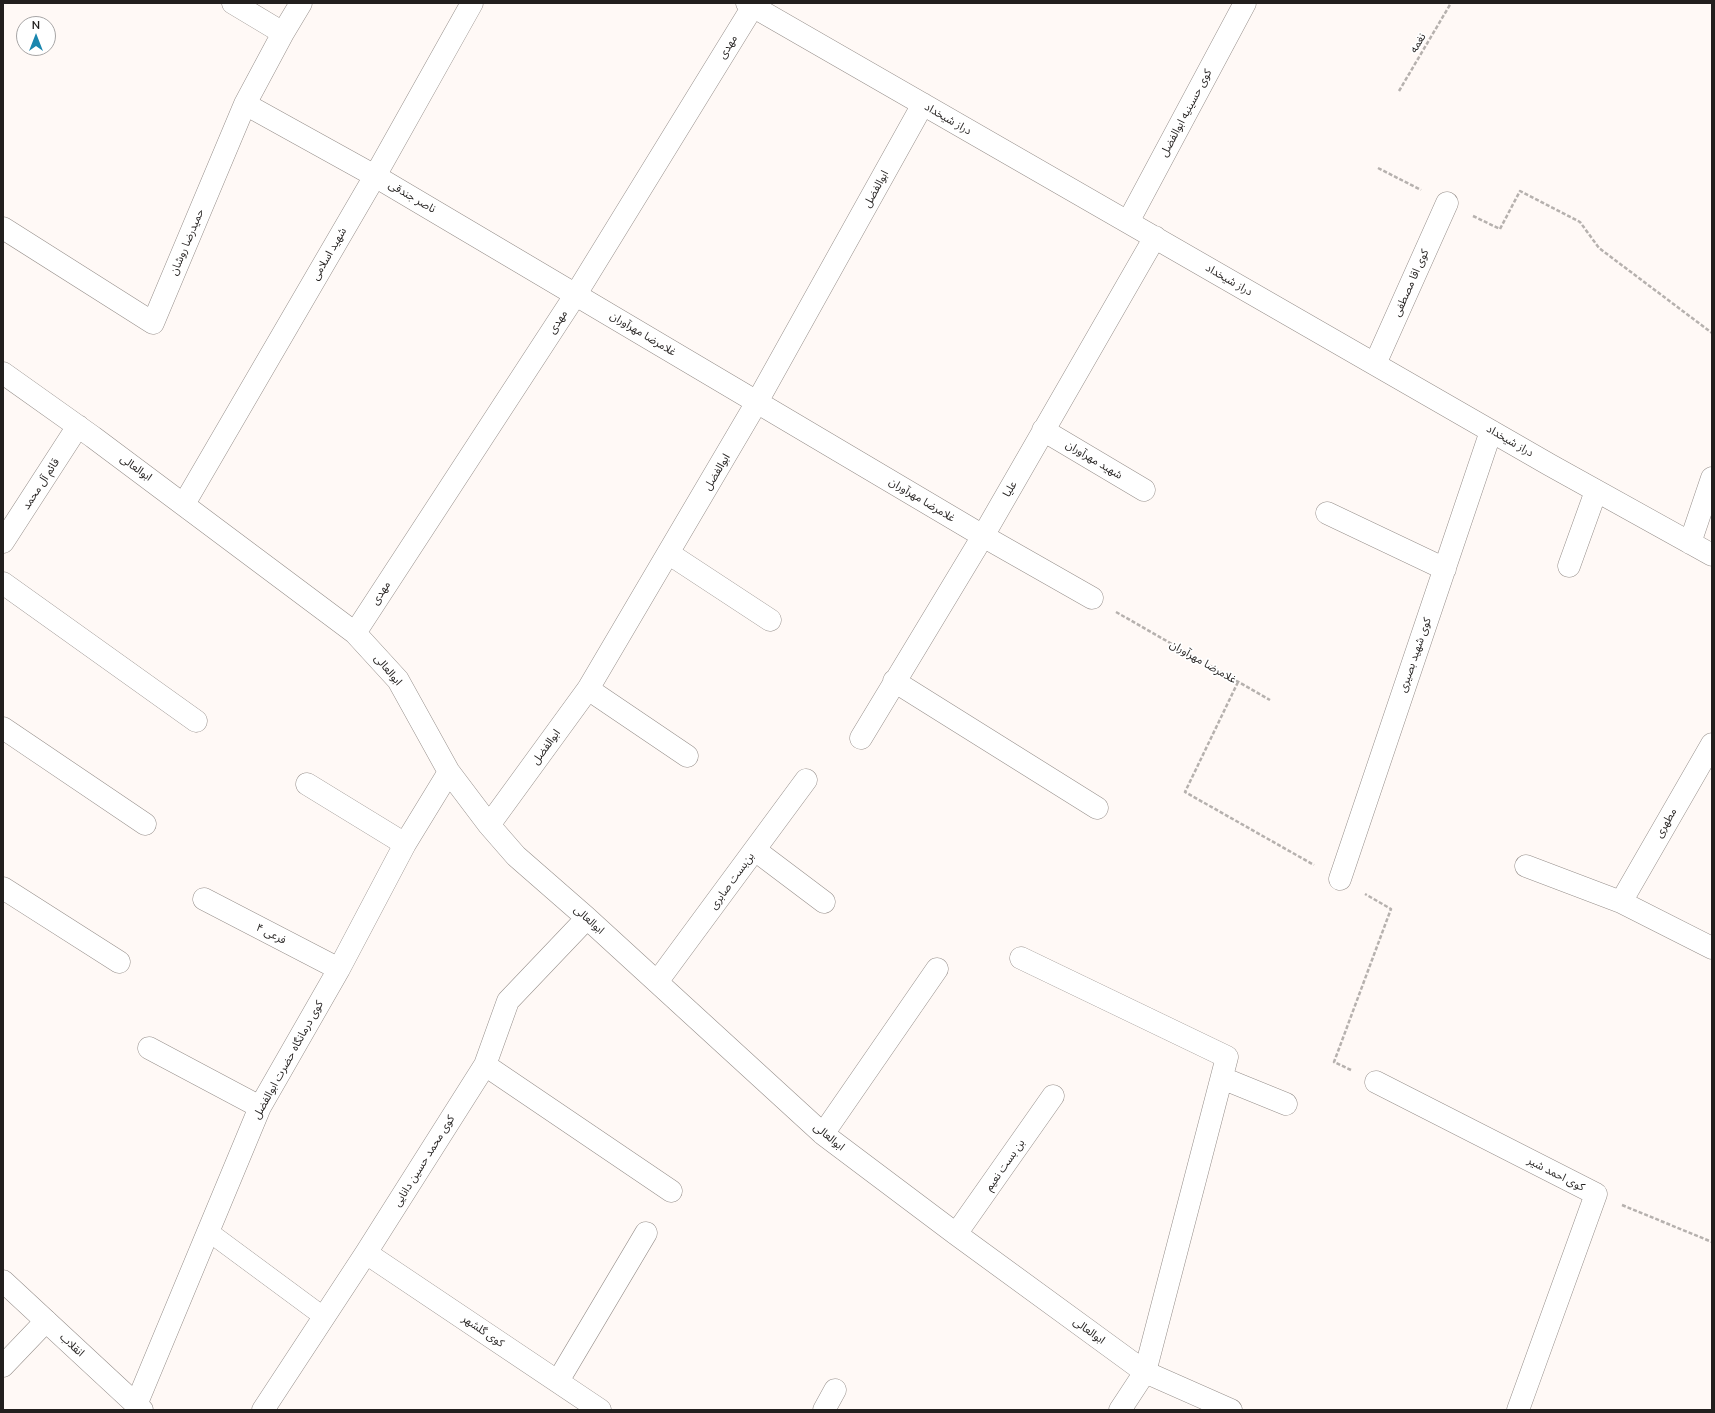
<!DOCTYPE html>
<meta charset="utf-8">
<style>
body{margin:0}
#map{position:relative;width:1715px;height:1413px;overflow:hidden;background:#fff9f6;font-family:Mulish,sans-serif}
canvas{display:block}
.frame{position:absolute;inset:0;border:4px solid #221f1e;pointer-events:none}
.north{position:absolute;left:16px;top:16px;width:40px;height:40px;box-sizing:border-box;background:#fff;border:1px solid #a7a5a5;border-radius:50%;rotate:0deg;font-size:11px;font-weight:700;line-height:16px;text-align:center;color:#221f1e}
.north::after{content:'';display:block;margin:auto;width:14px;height:18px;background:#1a86ae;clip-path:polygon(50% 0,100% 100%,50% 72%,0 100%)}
</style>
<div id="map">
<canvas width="1715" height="1413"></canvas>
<div class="frame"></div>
<div class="north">N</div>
</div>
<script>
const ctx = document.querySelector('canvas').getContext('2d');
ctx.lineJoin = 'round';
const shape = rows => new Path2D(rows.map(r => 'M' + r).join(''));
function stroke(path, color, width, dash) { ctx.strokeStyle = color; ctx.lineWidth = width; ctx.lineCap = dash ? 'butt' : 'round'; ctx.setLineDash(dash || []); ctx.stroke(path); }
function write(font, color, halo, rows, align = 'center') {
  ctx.font = font + ' Mulish,"Noto Sans Arabic",sans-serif'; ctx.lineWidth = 3.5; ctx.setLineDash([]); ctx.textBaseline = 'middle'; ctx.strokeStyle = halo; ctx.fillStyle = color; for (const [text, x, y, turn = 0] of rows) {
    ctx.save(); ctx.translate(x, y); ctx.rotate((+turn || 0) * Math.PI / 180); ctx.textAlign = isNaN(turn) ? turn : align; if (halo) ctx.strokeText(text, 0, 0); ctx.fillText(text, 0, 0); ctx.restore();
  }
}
const lane = shape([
 [209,1232,324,1317]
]);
const street = shape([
 [233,3,283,33],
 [747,3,1550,465,1712,555],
 [245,104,375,176,983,536,1092,598],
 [1128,222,1245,3],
 [3,228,153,323,245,104,283,33,301,3],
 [1375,364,1447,203],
 [3,373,93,437,355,633,398,680,449,772,489,825,516,856,587,918,823,1134,956,1234,1145,1372,1231,1410],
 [1043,430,1144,490],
 [184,504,375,176,472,3],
 [1327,513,1445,569],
 [3,542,78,426],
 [1690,543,1712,478],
 [668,553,770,620],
 [1569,566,1596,491],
 [3,583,196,721],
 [355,633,576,294,755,3],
 [894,681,1097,808],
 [588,689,687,756],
 [3,728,145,824],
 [861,738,983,536,1155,237],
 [307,784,405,844],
 [489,825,588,689,757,402,923,104],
 [755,850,824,902],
 [1526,866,1621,902,1712,948],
 [1340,879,1491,431],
 [3,888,119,962],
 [204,899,339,969],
 [1621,902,1712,744],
 [1021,958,1227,1057,1145,1372,1120,1410],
 [657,982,806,780],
 [149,1048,260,1107],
 [485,1065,671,1191],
 [1222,1078,1286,1104],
 [1376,1082,1596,1194,1518,1410],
 [823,1134,937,969],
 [956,1234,1053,1096],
 [366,1253,600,1410],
 [3,1366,46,1321],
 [558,1381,646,1233],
 [136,1405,260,1107,339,969,405,844,449,772],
 [263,1410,366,1253,485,1065,508,1001,587,918],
 [824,1410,835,1390]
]);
const secondary = shape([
 [3,1281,142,1410]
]);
stroke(lane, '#968f8b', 20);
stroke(street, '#968f8b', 23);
stroke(secondary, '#968f8b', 23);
stroke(shape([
 [1399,91,1451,3],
 [1378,168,1421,190],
 [1473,216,1500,229,1520,191,1580,222,1599,248,1712,333],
 [1116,612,1270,700],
 [1238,682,1185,792,1314,865],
 [1351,1070,1334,1062,1391,909,1365,894],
 [1622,1205,1712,1242]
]), '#b6b1ae', 2.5, [4, 2]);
stroke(lane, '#fff', 19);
stroke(street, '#fff', 22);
stroke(secondary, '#fff', 22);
write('11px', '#221f1e', '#fff', [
 ["نغمه",1418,43,-59],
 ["مهدی",728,47,-58],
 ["کوی حسینیه ابوالفضل",1186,113,-62],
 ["دراز شیخداد",948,119,30],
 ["ابوالفضل",876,189,-61],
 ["ناصر جندقی",412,197,30],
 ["حمیدرضا روشان",187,242,-67],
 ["شهید اسلامی",329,254,-60],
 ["دراز شیخداد",1229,280,30],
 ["کوی اقا مصطفی",1411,283,-66],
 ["مهدی",558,322,-57],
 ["غلامرضا مهرآوران",643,334,31],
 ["دراز شیخداد",1510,441,30],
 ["شهید مهرآوران",1094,460,31],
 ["ابوالعالی",136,468,36],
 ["ابوالفضل",717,472,-59],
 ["قائم آل محمد",41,484,-57],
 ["علیا",1010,489,-60],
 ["غلامرضا مهرآوران",922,500,31],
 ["مهدی",381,593,-57],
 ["کوی شهید بصیری",1415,655,-71],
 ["غلامرضا مهرآوران",1203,662,30],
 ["ابوالعالی",388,670,50],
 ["ابوالفضل",546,747,-54],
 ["مطهری",1666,823,-60],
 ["بن‌بست صابری",732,881,-54],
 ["ابوالعالی",589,920,42],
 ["فرعی ۴",271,934,27],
 ["کوی درمانگاه حضرت ابوالفضل",288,1060,-61],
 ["ابوالعالی",829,1137,39],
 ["کوی محمد حسین دانایی",424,1161,-58],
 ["بن بست نعیم",1005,1165,-55],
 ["کوی احمد شیر",1556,1174,27],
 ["کوی گلشهر",483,1331,34],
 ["ابوالعالی",1089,1331,36],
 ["انقلاب",72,1345,43]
]);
</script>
